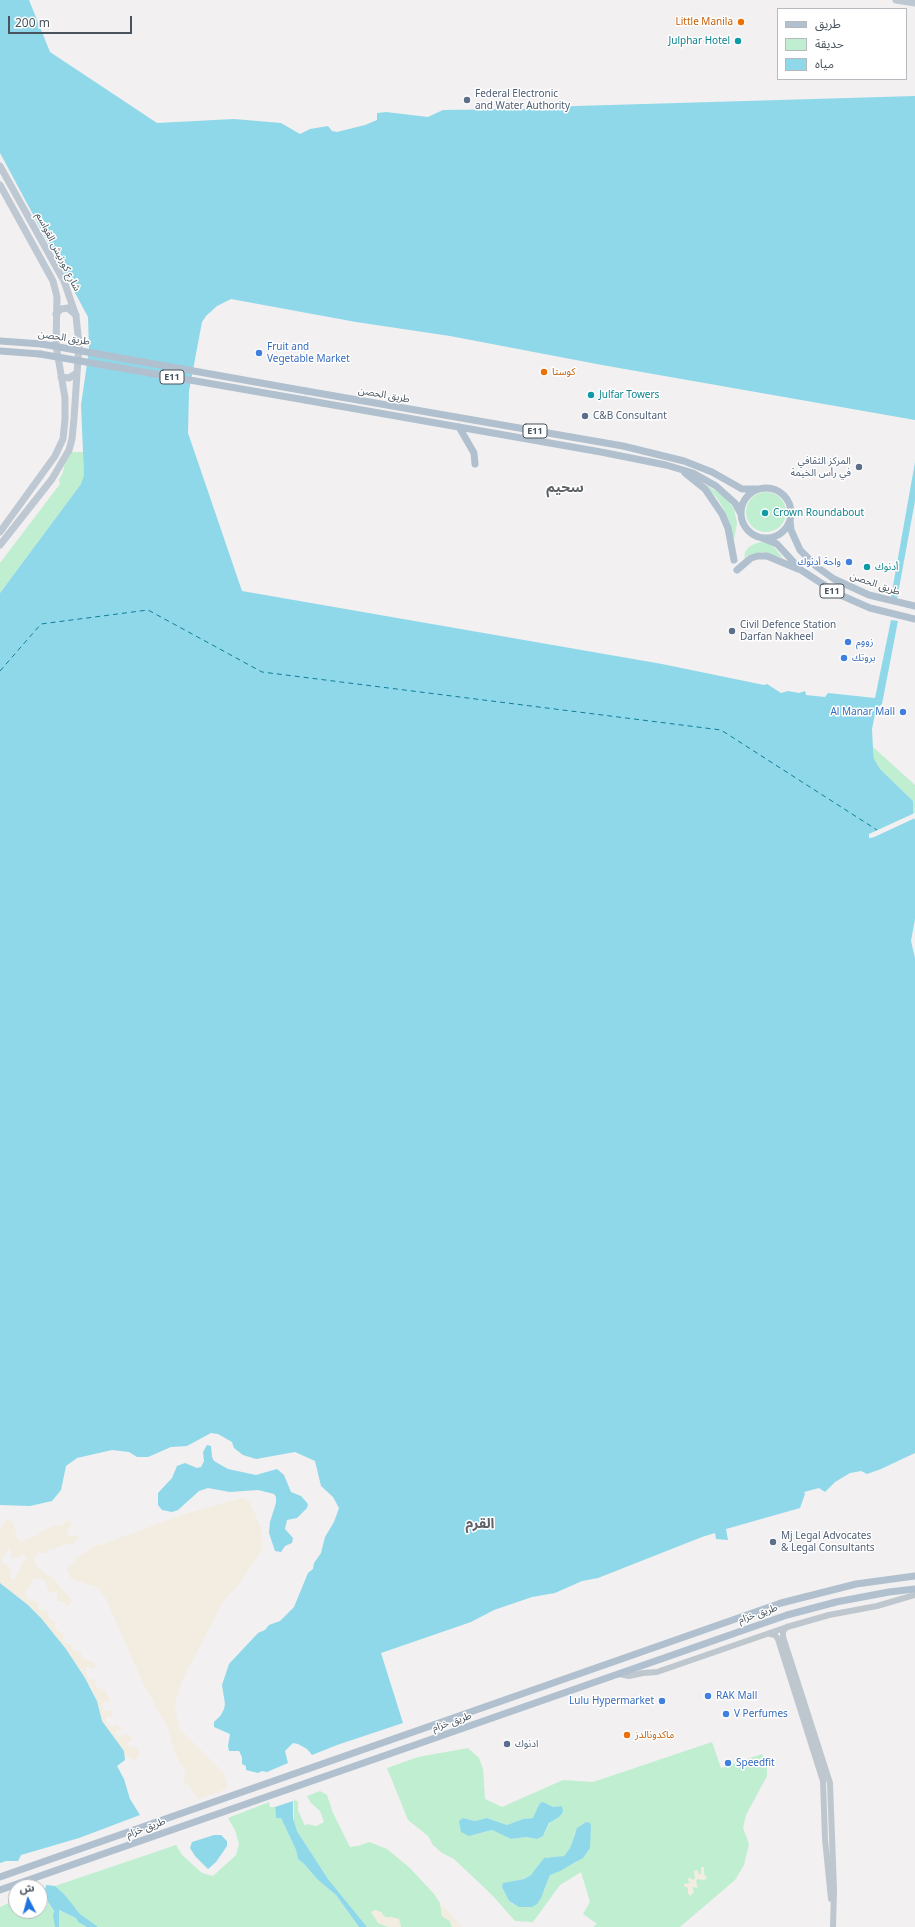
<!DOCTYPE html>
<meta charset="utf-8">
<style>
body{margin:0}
#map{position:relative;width:915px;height:1927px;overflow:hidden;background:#f2f0f0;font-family:"Noto Sans","Noto Sans Arabic",sans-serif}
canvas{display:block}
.legend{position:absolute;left:777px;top:8px;width:130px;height:72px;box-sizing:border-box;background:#fff;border:1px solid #b6babe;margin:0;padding:5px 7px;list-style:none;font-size:12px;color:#48535d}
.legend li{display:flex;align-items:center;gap:8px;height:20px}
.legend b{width:20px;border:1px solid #b6babe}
.north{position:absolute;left:8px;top:1879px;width:40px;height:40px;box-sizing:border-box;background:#fff;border:1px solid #b6babe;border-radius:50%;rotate:354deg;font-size:11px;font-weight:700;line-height:16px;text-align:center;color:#48535d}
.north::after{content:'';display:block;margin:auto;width:14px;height:18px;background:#1e74df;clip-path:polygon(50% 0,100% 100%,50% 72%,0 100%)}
.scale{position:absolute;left:8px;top:16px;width:124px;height:18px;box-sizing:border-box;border:2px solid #48535d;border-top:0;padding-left:5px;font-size:12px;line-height:14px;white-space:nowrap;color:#48535d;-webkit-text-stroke:3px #fff;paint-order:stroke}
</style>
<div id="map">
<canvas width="915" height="1927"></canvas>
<ul class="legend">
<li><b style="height:5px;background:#b0c0ce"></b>طريق</li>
<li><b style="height:11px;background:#c0eed1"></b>حديقة</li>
<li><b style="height:11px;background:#8ed8ea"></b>مياه</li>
</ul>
<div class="north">ش</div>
<div class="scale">200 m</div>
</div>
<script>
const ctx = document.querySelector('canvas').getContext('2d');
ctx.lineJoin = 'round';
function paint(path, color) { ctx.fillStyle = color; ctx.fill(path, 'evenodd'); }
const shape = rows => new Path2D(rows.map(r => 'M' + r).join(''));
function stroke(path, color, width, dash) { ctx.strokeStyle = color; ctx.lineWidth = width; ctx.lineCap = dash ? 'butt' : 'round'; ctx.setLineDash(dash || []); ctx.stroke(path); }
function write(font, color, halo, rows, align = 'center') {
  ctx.font = font + ' "Noto Sans","Noto Sans Arabic",sans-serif'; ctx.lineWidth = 3; ctx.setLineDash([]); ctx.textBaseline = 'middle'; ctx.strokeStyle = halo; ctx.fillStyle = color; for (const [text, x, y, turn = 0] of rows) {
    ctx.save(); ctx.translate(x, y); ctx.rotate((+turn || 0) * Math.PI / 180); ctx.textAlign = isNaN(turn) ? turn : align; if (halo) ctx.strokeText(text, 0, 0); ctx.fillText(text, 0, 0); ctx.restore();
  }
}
paint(shape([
 [67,452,83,452,84,475,81,484,0,593,0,563,60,484,59,480,63,472],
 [700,481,725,497,734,509,737,523,734,540,733,540,727,518,723,508,717,498],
 '746 512a20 20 0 1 1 40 0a20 20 0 1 1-40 0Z',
 [761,542,768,544,774,547,783,558,762,552,748,555,744,559,745,552,749,547,754,544],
 [873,747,915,785,915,813,913,814,913,801,880,769,874,759],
 [712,1742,721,1768,762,1754,767,1762,767,1776,746,1815,743,1828,749,1844,744,1865,735,1880,680,1927,593,1927,597,1924,583,1914,590,1902,581,1872,560,1885,533,1922,515,1921,493,1896,454,1859,442,1853,433,1845,428,1836,408,1820,387,1768,418,1757,468,1748,479,1758,483,1769,485,1799,502,1807,563,1780,593,1782],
 [562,1806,559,1817,551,1821,543,1836,537,1839,526,1837,511,1839,492,1830,469,1836,463,1818,475,1821,487,1818,507,1825,523,1819,533,1818,553,1807],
 [586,1822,591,1826,590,1836,577,1862,550,1875,544,1891,526,1907,513,1904,509,1901,502,1887,504,1883,524,1879,531,1875,548,1857,553,1858,564,1856,570,1848,575,1832,580,1826],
 [320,1791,327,1795,333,1813,350,1847,358,1846,369,1842,387,1849,410,1868,434,1894,440,1903,442,1916,450,1921,452,1927,401,1927,390,1918,384,1917,381,1912,378,1923,389,1927,367,1927,366,1926,328,1879,297,1831,294,1823,294,1799,298,1802,298,1810,305,1826,307,1824,316,1826,324,1822,320,1811,311,1803,307,1796],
 [269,1802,270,1807,275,1807,276,1818,281,1818,296,1850,298,1859,304,1864,318,1880,336,1895,359,1927,98,1927,83,1917,66,1898,64,1894,55,1886,176,1845,182,1855,202,1873,213,1876,236,1855,239,1844,235,1830,228,1818],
 [11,1902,16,1903,16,1911,36,1917,46,1908,48,1902,54,1912,55,1927,0,1927,0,1907],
 [58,1910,76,1918,78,1922,87,1927,59,1927]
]), '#c0eed1');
paint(shape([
 [242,1498,250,1502,260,1526,263,1548,239,1584,223,1601,182,1681,176,1700,175,1709,179,1728,223,1772,227,1785,225,1790,198,1799,188,1784,183,1783,186,1772,176,1756,168,1729,142,1681,106,1599,97,1587,71,1579,67,1569,79,1556,94,1546,103,1544,185,1514],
 [7,1519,11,1520,14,1525,17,1538,21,1541,38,1535,41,1532,54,1525,61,1526,67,1520,70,1521,72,1524,68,1531,68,1535,73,1536,80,1535,74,1544,64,1544,60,1547,55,1549,51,1548,45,1553,39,1553,34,1558,37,1567,48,1576,53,1578,59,1586,71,1598,72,1601,69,1605,66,1606,64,1602,58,1601,57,1593,49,1592,45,1581,39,1578,32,1580,32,1584,26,1590,26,1596,30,1602,33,1600,38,1603,39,1610,49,1612,48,1617,51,1620,54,1621,56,1630,64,1634,63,1642,72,1645,73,1650,81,1652,82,1658,95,1663,95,1668,92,1669,87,1667,85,1670,89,1679,96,1680,95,1684,96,1687,105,1690,110,1699,110,1702,105,1701,103,1704,104,1710,111,1711,113,1714,112,1718,107,1716,106,1718,107,1725,114,1727,115,1724,121,1727,121,1730,116,1731,115,1734,119,1737,127,1734,130,1735,132,1741,126,1743,129,1747,138,1748,140,1755,136,1760,124,1756,124,1751,102,1721,92,1688,66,1649,41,1618,28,1605,0,1583,0,1528],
 [8,1548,11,1550,11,1558,20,1557,23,1553,26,1556,26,1560,20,1564,21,1568,14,1580,10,1577,11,1570,8,1566,2,1563,2,1558,6,1555],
 [701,1867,704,1867,704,1874,707,1878,704,1880,697,1879,696,1882,698,1888,692,1887,694,1892,690,1896,688,1893,688,1888,684,1886,684,1884,690,1883,688,1880,689,1877,693,1880,695,1878,694,1871,697,1870,699,1874,701,1874],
 [440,1903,454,1917,462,1927,452,1927,450,1921,442,1916],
 [375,1910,381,1912,386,1918,391,1917,399,1919,401,1927,389,1927,378,1923,371,1912]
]), '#f3ede1');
paint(shape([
 [0,0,29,0,50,52,157,123,234,119,281,123,300,134,310,129,328,126,332,131,337,132,365,125,377,120,377,113,386,112,428,117,443,110,521,109,576,106,915,96,915,420,602,365,450,336,356,322,231,299,217,306,206,316,202,322,189,391,188,433,242,591,662,664,764,685,767,684,781,693,788,691,799,693,805,691,806,695,825,697,828,693,875,698,891,620,898,621,882,704,876,709,872,729,873,749,874,759,880,769,913,801,913,814,870,834,869,838,874,837,914,818,915,820,915,919,911,941,915,958,915,1453,881,1469,867,1474,861,1471,850,1473,835,1482,825,1492,819,1488,804,1492,805,1494,800,1508,726,1529,728,1540,716,1539,715,1533,702,1537,598,1578,582,1581,555,1593,532,1597,494,1610,471,1622,381,1653,403,1723,337,1745,312,1755,307,1749,298,1744,293,1743,285,1751,288,1763,267,1772,262,1771,258,1773,246,1770,246,1766,242,1764,242,1757,239,1751,229,1751,228,1746,230,1734,214,1727,214,1722,221,1715,224,1709,225,1704,222,1685,229,1664,258,1633,265,1630,269,1625,280,1621,294,1607,308,1573,313,1569,314,1563,321,1553,325,1537,334,1522,339,1508,333,1497,321,1486,315,1461,295,1452,256,1459,243,1455,234,1448,232,1442,218,1434,211,1433,187,1446,171,1447,148,1457,137,1457,129,1452,112,1450,77,1458,66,1466,61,1490,52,1501,30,1506,0,1505,0,593,81,484,84,475,81,405,89,350,88,317,0,153],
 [915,462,915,501,897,599,891,597],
 [207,1445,211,1446,212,1457,214,1461,228,1469,256,1475,277,1469,284,1475,291,1492,301,1496,308,1504,307,1508,297,1518,287,1520,285,1529,293,1538,292,1543,285,1546,281,1552,275,1551,269,1533,270,1522,276,1503,276,1497,274,1494,258,1490,230,1492,208,1488,199,1491,178,1510,172,1512,162,1510,158,1505,158,1493,172,1478,177,1466,185,1463,197,1468,201,1467,204,1461,203,1452],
 [0,1583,28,1605,41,1618,66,1649,85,1678,97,1701,102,1721,124,1751,125,1760,117,1766,124,1779,130,1799,140,1815,79,1838,21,1855,18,1861,6,1861,0,1863],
 [293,1801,293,1818,297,1831,328,1879,367,1927,359,1927,336,1895,318,1880,304,1864,298,1859,296,1850,281,1818,276,1818,275,1807],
 [543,1802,553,1807,562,1806,563,1812,559,1817,549,1823,543,1836,537,1839,526,1837,511,1839,492,1830,469,1836,461,1832,459,1821,463,1818,475,1821,487,1818,507,1825,523,1819,533,1818,540,1803],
 [586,1822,590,1823,591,1826,590,1848,583,1858,560,1871,550,1875,541,1898,537,1904,532,1907,519,1907,509,1901,502,1887,503,1883,524,1879,531,1875,544,1858,564,1856,570,1848,577,1828],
 [214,1835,221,1835,227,1841,227,1846,216,1862,208,1869,195,1856,190,1848,192,1842],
 [46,1885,55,1886,64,1894,80,1914,98,1927,87,1927,78,1922,76,1918,59,1910,59,1927,55,1927,53,1915,54,1911,48,1902,45,1891]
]), '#8ed8ea');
paint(shape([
 [915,813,914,815,870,837,913,817,915,818,874,837,869,838,869,834]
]), '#f2f0f0');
stroke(shape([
 [0,671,41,624,148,610,262,672,721,730,877,830]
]), '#107e99', 1, [5, 4]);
stroke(shape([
 [787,1627,783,1631,783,1637,830,1783,834,1890,833,1927],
 [770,1634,775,1635,778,1639,823,1781,825,1839,831,1899],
 [619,1674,629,1676,643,1673,657,1672,787,1627,829,1615,877,1606,915,1595]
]), '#bec7ce', 6);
stroke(shape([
 [896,0,915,3],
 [0,166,64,281,76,316,79,344,74,418,72,439,69,450,52,479,0,545],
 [0,185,53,281,57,297,56,345,65,398,65,419,63,439,55,456,0,532],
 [56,314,61,309,68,308,76,315],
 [61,377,69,378,77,373]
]), '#bec8d3', 7);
stroke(shape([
 [0,341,42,344],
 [0,351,40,354],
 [306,391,623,446,684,461,712,472,742,489,757,489],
 [305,400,601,452,666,465,693,473,716,486,735,503,741,514],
 [459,427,474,453,475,464],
 [685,473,705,489,722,514,728,528,734,560],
 '741 513a25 25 0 1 1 50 0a25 25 0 1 1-50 0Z',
 [790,520,791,530,800,550,817,567,834,579,869,595,915,606],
 [762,538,777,544,801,570,838,594,870,608,915,619],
 [737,570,751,558,758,556,767,556,798,569],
 [0,1877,781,1603,856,1584,915,1576],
 [0,1890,787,1615,836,1602,889,1592,915,1589]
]), '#b0c0ce', 7);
stroke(shape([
 [42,344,306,391],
 [40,354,305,400]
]), '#b0c0ce', 7);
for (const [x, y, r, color] of [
 [741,22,4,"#e8710a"],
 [738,41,4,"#0f9aa8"],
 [467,100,4,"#5c6f8a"],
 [259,353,4,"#3f7fe0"],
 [544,372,4,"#e8710a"],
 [591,395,4,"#0f9aa8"],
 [585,416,4,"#5c6f8a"],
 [859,467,4,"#5c6f8a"],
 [765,513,4,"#0f9aa8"],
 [849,562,4,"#3f7fe0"],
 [867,567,4,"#0f9aa8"],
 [732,631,4,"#5c6f8a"],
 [848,642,4,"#3f7fe0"],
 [844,658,4,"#3f7fe0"],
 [903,712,4,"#3f7fe0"],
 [773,1542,4,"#5c6f8a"],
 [708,1696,4,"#3f7fe0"],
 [662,1701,4,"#3f7fe0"],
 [726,1714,4,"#3f7fe0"],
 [627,1735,4,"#e8710a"],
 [507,1744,4,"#5c6f8a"],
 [728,1763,4,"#3f7fe0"]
]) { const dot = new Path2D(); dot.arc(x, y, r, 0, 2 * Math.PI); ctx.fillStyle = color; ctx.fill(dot); stroke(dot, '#fff', 1.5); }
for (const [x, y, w] of [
 [172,377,24],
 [535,431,24],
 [832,591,24]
]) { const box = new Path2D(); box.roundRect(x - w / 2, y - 7, w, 14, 3); ctx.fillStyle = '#fff'; ctx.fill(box); stroke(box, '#48535d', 1); }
write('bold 9px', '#48535d', null, [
 ["E11",172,377],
 ["E11",535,431],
 ["E11",832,591]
]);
write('10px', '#c56008', '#fff', [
 ["Little Manila",733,22,"right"],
 ["كوستا",552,372],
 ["ماكدونالدز",635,1735]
], 'left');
write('10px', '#0d838f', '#fff', [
 ["Julphar Hotel",730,41,"right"],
 ["Julfar Towers",599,395],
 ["Crown Roundabout",773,513],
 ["أدنوك",875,567]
], 'left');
write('10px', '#4e5e75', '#fff', [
 ["Federal Electronic",475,94],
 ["and Water Authority",475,106],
 ["C&B Consultant",593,416],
 ["المركز الثقافي",851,461,"right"],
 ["في رأس الخيمة",851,473,"right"],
 ["Civil Defence Station",740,625],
 ["Darfan Nakheel",740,637],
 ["Mj Legal Advocates",781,1536],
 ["& Legal Consultants",781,1548],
 ["ادنوك",515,1744]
], 'left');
write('10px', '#48535d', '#fff', [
 ["شارع كورنيش القواسم",58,252,63],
 ["طريق الحصن",64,338,9],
 ["طريق الحصن",384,395,10],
 ["طريق الحصن",875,584,19],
 ["طريق خزام",758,1614,-19],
 ["طريق خزام",452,1722,-19],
 ["طريق خزام",146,1828,-20]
]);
write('10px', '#366cbe', '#fff', [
 ["Fruit and",267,347],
 ["Vegetable Market",267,359],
 ["واحة أدنوك",841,562,"right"],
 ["زووم",856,642],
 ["بروتك",852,658],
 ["Al Manar Mall",895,712,"right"],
 ["RAK Mall",716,1696],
 ["Lulu Hypermarket",654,1701,"right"],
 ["V Perfumes",734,1714],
 ["Speedfit",736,1763]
], 'left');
write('bold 14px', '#5d6065', '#fff', [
 ["سحيم",565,488],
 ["القرم",480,1524]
]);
</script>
